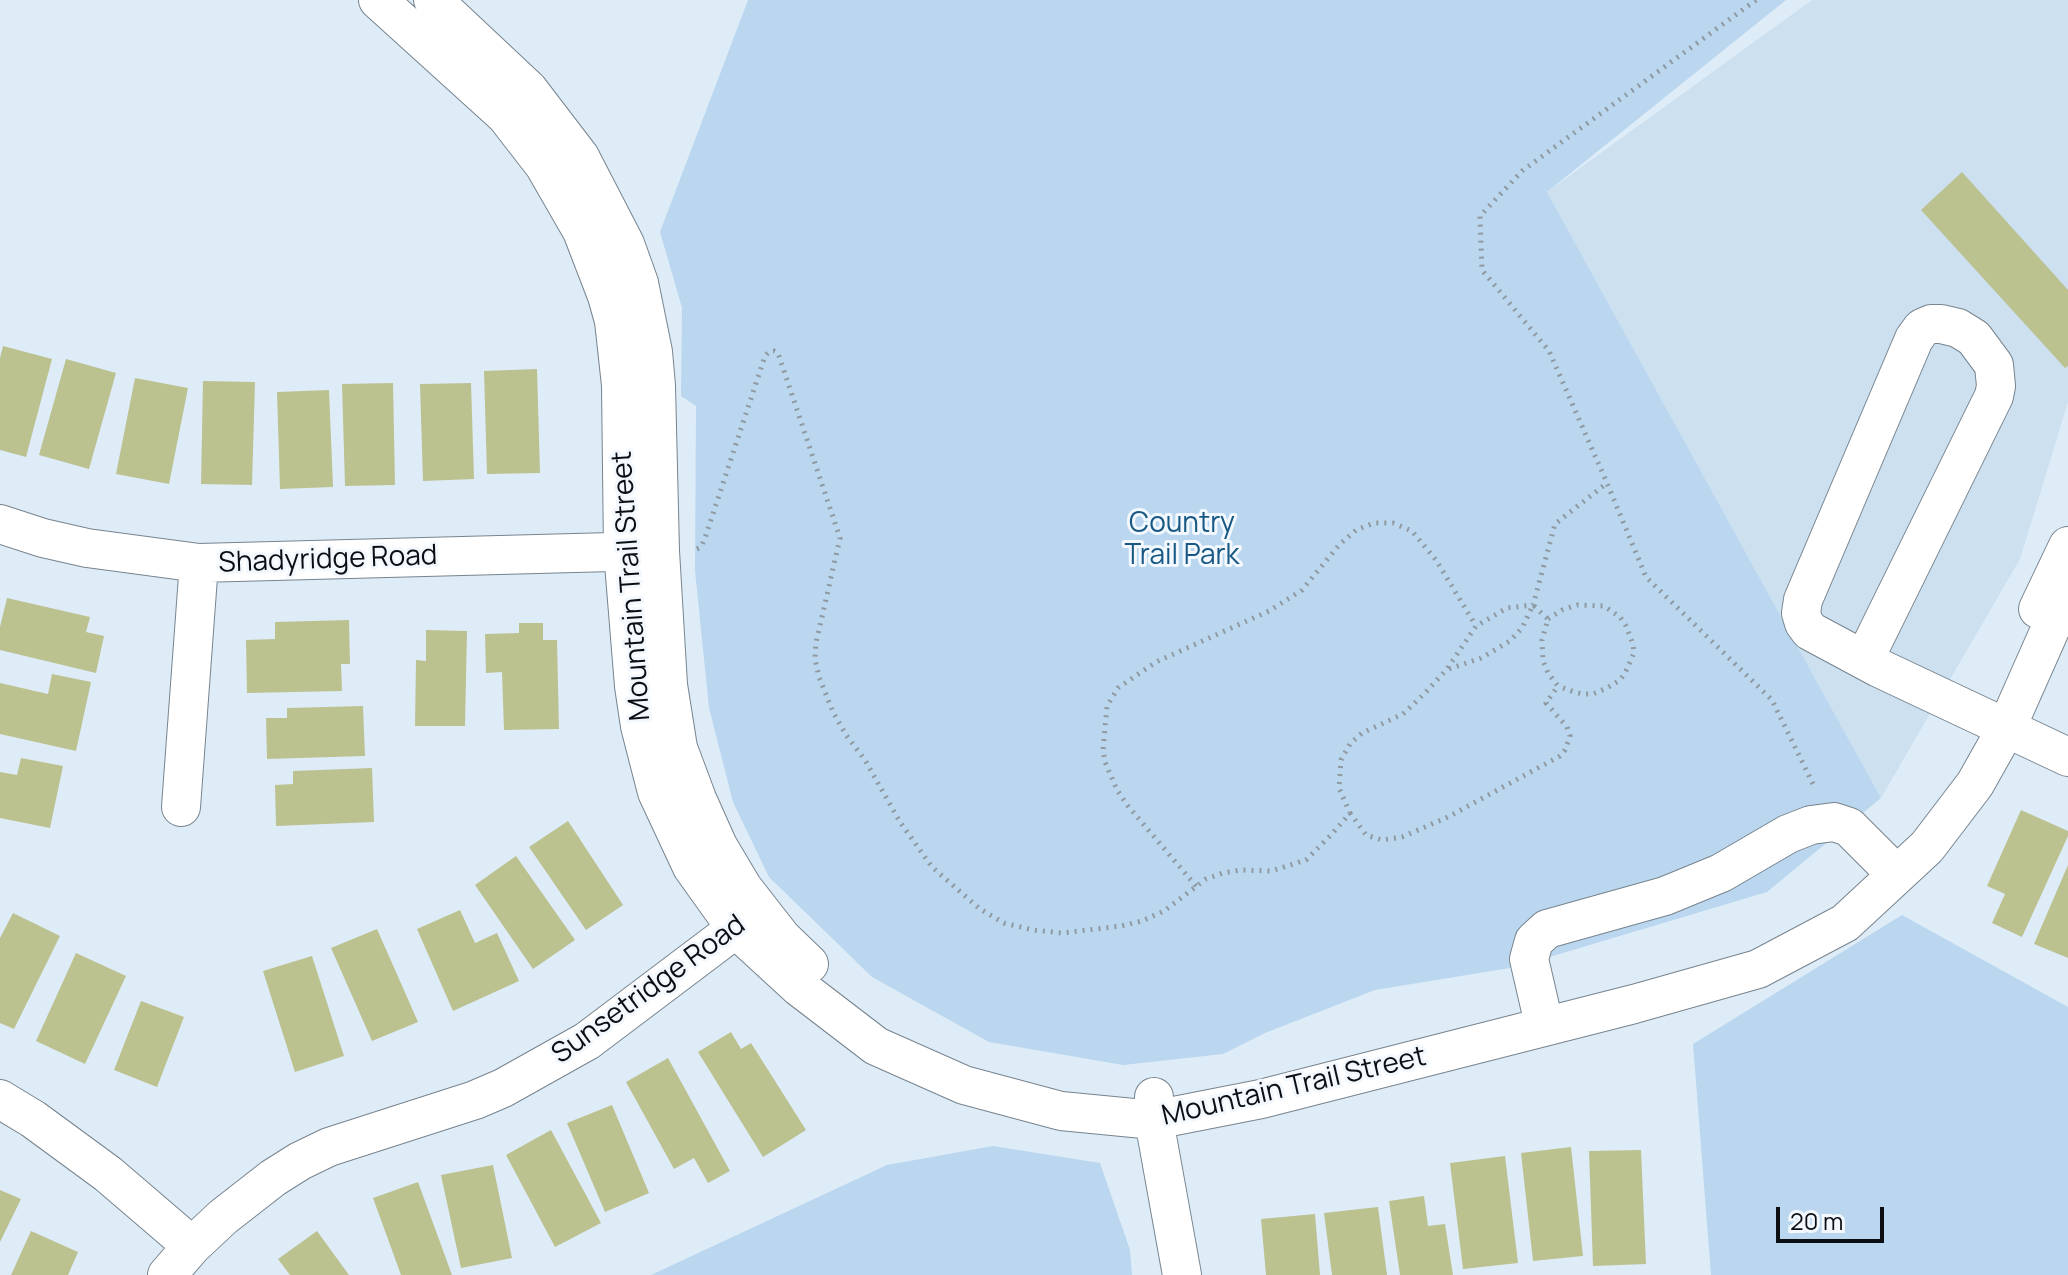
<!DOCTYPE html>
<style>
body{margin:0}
#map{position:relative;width:2068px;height:1275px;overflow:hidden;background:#deecf8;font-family:Manrope,sans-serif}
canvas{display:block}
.scale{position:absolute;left:1776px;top:1207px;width:108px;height:36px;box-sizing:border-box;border:4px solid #0b0f13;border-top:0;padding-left:10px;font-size:24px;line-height:28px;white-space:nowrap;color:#0b0f13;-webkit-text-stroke:6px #f2f8fd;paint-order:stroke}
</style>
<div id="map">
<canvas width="2068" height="1275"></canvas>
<div class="scale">20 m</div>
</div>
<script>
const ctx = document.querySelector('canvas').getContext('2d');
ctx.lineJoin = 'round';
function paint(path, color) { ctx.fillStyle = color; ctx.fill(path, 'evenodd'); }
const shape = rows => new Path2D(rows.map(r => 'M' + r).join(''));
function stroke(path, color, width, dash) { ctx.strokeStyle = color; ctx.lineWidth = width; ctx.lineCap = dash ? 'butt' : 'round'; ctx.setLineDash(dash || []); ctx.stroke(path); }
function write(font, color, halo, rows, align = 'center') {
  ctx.font = font + ' Manrope,sans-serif'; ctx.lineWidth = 6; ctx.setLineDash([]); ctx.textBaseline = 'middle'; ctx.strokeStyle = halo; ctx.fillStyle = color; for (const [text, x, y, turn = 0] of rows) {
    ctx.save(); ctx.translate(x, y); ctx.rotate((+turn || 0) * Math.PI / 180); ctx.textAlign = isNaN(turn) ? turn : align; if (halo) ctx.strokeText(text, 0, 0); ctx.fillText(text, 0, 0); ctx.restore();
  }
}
paint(shape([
 [1812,0,2068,0,2068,402,2020,559,1881,798,1547,192]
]), '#cce0f0');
paint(shape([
 [748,0,1786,0,1547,192,1881,798,1767,892,1516,967,1375,990,1265,1033,1223,1054,1123,1065,989,1042,872,977,769,877,733,802,709,708,695,571,696,406,681,396,682,308,660,232],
 [1902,915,2068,1007,2068,1275,1711,1275,1693,1044],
 [993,1146,1100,1163,1130,1250,1132,1275,651,1275,887,1165]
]), '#bad7ef');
paint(shape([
 [1962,172,2068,290,2068,366,2065,368,1921,210],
 [3,346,52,359,26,457,0,450,0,358],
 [66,359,116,373,89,469,39,455],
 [537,369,540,473,487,474,484,371],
 [135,378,188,388,169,484,116,474],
 [203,381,255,382,252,485,201,484],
 [393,383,395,485,345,486,342,384],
 [471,383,474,479,423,481,420,384],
 [329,390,333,487,280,489,277,392],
 [7,598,90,617,86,632,104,636,96,673,0,650,0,627],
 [349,620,350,664,341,664,342,691,247,693,246,640,275,639,275,622],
 [519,623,543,623,543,640,557,640,559,729,504,730,502,672,486,673,485,634,519,633],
 [426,630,467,631,465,726,415,726,416,660,426,661],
 [52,674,91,682,76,751,0,734,0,683,48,694],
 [363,706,365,756,267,759,266,718,287,718,287,708],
 [21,758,63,766,50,828,0,818,0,772,17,775],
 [372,768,374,822,276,826,275,785,293,784,293,771],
 [2021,810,2068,831,2068,836,2022,937,1992,923,2005,894,1987,886],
 [568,821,623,905,586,930,529,847],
 [516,856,575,940,533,969,475,885],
 [2068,865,2068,958,2034,944],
 [460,910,475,943,497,933,519,981,453,1011,417,929],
 [13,913,60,936,14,1029,0,1023,0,938],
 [377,929,418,1022,372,1041,331,948],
 [76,953,126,976,85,1064,36,1041],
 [312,956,344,1056,295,1072,263,971],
 [141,1001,184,1017,157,1087,114,1070],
 [731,1032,741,1049,751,1043,806,1130,763,1157,698,1052],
 [668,1058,730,1171,708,1183,694,1158,674,1169,626,1082],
 [612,1105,649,1193,605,1212,567,1123],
 [551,1130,601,1223,555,1247,506,1155],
 [1571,1147,1583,1256,1533,1261,1521,1153],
 [1641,1150,1646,1264,1593,1266,1589,1151],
 [1505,1156,1518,1263,1463,1269,1450,1163],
 [493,1165,512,1258,461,1268,441,1175],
 [418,1182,452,1275,401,1275,373,1198],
 [0,1190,21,1199,0,1242],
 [1424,1196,1428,1226,1445,1224,1453,1275,1400,1275,1389,1201],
 [1378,1207,1387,1275,1332,1275,1324,1213],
 [1315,1214,1320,1275,1266,1275,1261,1219],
 [31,1231,78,1252,68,1275,11,1275],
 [317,1231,349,1275,290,1275,278,1259]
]), '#bcc190');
const minor = shape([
 [378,0,506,116,544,165,582,231,607,296,614,321,621,385,623,551,634,686,640,726,657,792,692,867,737,930,799,987,876,1046,964,1085,1061,1111,1154,1120,1261,1099,1634,1004,1758,969,1845,923,1927,847,1975,784,2006,729,2068,589],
 [433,0,528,89,580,157,625,244,639,283,653,352,656,386,660,551,668,685,678,748,697,799,718,846,743,888,782,938,809,964],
 [0,524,43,538,87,548,199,563,650,551],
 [2038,609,2068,546],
 [1864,660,1994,396,1996,386,1994,365,1974,338,1958,328,1941,324,1931,324,1922,328,1914,339,1803,600,1801,613,1804,623,1810,631,1879,668,2068,757],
 [181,807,199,563],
 [1541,1011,1529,959,1534,941,1547,929,1665,896,1721,873,1788,834,1811,825,1834,822,1849,827,1887,865],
 [1154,1097,1154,1120,1182,1275],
 [0,1099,33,1119,108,1174,192,1246],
 [167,1275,192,1246,223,1217,273,1178,300,1161,329,1147,475,1100,503,1088,587,1041,754,915]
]);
stroke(minor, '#77848e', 40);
stroke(shape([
 [1756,0,1522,171,1480,216,1482,270,1549,351,1607,483,1646,577,1772,700,1813,784],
 [697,549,701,547,705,538,765,356,770,351,774,351,778,353,840,538,816,643,815,659,819,677,833,712,846,735,865,760,900,822,932,867,980,909,1004,923,1033,930,1062,933,1121,926,1142,921,1164,911,1206,879,1223,873,1241,870,1271,871,1306,860,1332,834,1350,813,1339,788,1341,760,1350,744,1362,733,1403,714,1426,692,1447,669,1476,626,1507,608,1533,605,1555,524,1607,483],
 [1548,619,1562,610,1577,605,1604,606,1620,617,1626,626,1633,644,1634,653,1625,673,1620,680,1607,688,1593,694,1583,694,1574,692,1558,686],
 [1350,813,1366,835,1382,840,1402,837,1448,817,1560,756,1565,750,1570,736,1567,727,1546,703,1558,686,1548,673,1543,661,1542,640,1548,619,1533,605,1522,628,1510,641,1481,658,1449,669],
 [1196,886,1128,806,1117,790,1105,762,1103,750,1107,706,1118,688,1156,662,1269,611,1302,590,1339,545,1356,530,1374,523,1393,523,1412,531,1436,560,1476,626]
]), '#8f99a2', 5, [2, 6]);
stroke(minor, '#fff', 38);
write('28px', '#175885', '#f2f8fd', [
 ["Country",1182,524],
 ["Trail Park",1182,556]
]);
write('28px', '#0b0f13', '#f2f8fd', [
 ["Shadyridge Road",328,560,-2],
 ["Mountain Trail Street",632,586,-94],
 ["Sunsetridge Road",649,990,-36],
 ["Mountain Trail Street",1294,1087,-13]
]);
</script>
